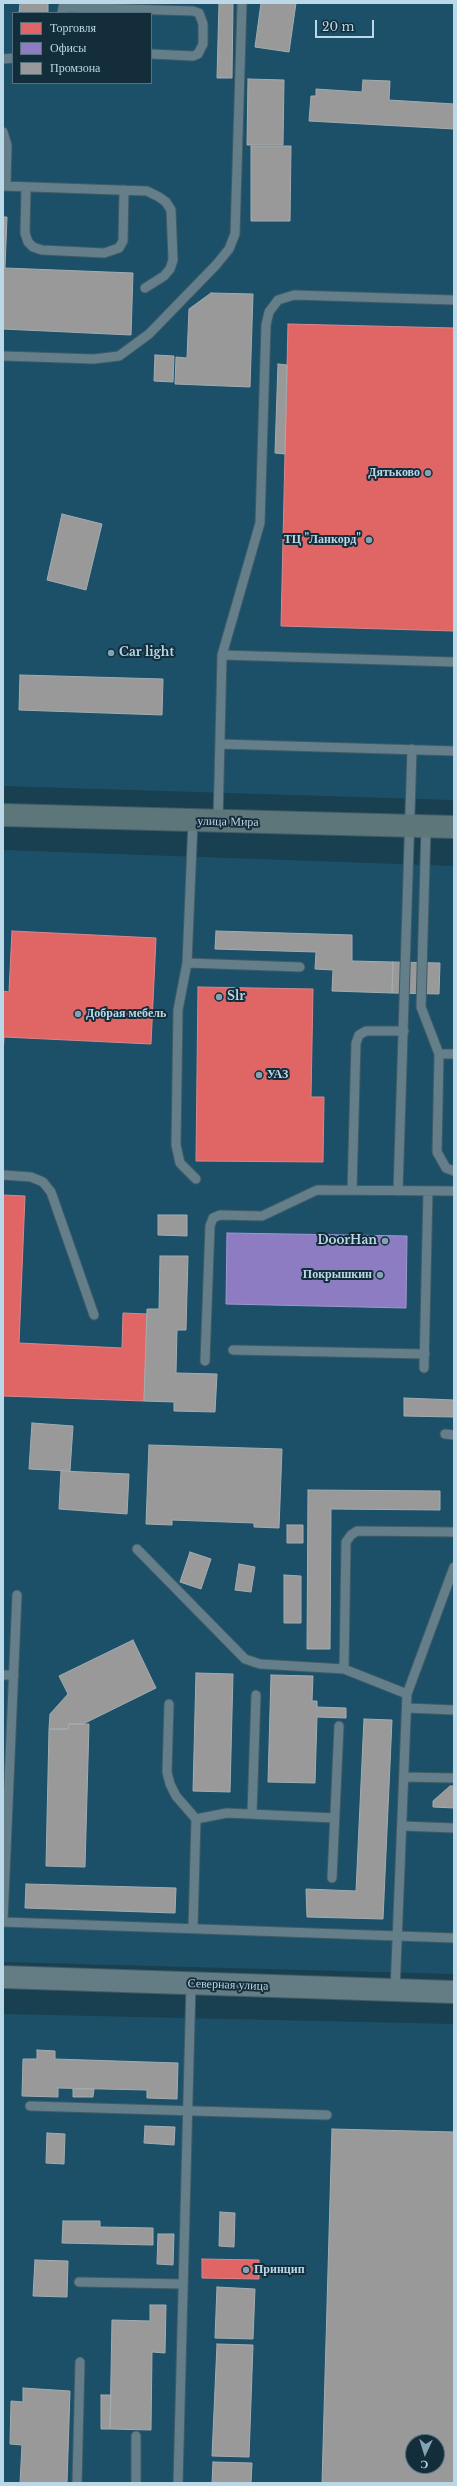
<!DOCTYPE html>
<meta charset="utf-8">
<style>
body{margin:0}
#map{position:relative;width:457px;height:2486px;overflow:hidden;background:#194050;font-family:"Libre Baskerville",serif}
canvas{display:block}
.frame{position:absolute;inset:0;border:4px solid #bad8e8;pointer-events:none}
.legend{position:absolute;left:12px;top:12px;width:140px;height:72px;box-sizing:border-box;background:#142d3a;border:1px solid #567180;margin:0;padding:5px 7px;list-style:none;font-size:12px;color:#bad8e8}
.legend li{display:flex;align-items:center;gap:8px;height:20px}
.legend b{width:20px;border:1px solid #567180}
.north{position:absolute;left:405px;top:2434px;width:40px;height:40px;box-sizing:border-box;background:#142d3a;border:1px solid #567180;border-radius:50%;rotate:184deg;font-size:11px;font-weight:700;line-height:16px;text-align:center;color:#bad8e8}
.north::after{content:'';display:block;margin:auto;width:14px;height:18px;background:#82a3b3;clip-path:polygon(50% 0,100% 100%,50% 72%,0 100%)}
.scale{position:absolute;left:315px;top:20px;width:59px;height:18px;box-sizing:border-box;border:2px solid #bad8e8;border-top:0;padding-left:5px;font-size:12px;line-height:14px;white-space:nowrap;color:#bad8e8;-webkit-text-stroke:3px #142d3a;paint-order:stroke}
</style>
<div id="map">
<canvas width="457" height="2486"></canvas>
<div class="frame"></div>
<ul class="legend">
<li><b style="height:11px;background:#e06666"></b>Торговля</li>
<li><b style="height:11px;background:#8e7cc3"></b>Офисы</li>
<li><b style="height:11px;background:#999"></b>Промзона</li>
</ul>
<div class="north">С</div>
<div class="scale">20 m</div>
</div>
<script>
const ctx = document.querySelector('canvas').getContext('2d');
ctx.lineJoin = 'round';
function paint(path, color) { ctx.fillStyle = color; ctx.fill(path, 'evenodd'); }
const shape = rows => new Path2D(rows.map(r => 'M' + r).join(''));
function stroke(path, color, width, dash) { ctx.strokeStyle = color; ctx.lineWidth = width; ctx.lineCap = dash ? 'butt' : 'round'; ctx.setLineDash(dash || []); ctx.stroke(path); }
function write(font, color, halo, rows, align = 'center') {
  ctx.font = font + ' "Libre Baskerville",serif'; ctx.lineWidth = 4; ctx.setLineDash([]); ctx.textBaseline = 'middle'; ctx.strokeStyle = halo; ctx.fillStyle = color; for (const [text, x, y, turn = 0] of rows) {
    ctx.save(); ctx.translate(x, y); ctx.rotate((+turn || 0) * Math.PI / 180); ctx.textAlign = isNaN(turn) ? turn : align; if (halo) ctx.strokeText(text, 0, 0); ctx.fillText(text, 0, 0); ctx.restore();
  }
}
paint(shape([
 [3,3,454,3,454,800,3,786],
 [13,13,151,13,151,83,13,83],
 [3,850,454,866,454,1974,3,1962],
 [3,2014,454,2024,454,2483,3,2483],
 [413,2442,437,2442,437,2466,413,2466]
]), '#1c5068');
const shops = shape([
 [288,324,454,328,454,631,281,626,288,324],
 [12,931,156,938,151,1044,4,1037,3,1057,3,991,9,992,12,931],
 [198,987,313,989,311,1097,324,1097,323,1162,196,1161,198,987],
 [3,1195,25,1196,19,1343,122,1348,123,1313,147,1314,144,1401,3,1396,3,1195],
 [202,2259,259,2260,259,2279,202,2278,202,2259]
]);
paint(shops, '#e06666');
stroke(shops, '#d5888d', 1);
const offices = shape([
 [227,1233,407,1236,406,1308,226,1304,227,1233]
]);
paint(offices, '#8e7cc3');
stroke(offices, '#9b98ce', 1);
const industry = shape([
 [20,3,48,3,48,13,19,13,20,3],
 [219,3,233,3,232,78,217,78,219,3],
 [261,3,296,3,289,52,255,47,261,3],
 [248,79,284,80,283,145,247,145,248,79],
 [363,80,390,81,389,100,454,104,454,129,309,121,311,96,316,96,316,89,362,92,363,80],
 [251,146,291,146,290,221,251,221,251,146],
 [3,217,7,217,5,268,133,273,131,335,3,329,3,217],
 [211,293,253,294,250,387,175,384,176,357,187,358,189,309,211,293],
 [155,355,174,356,173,382,154,381,155,355],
 [278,364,287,365,285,454,275,453,278,364],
 [62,514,102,524,86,590,47,580,62,514],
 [20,675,163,679,162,715,19,710,20,675],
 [216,931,352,935,352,961,393,962,392,993,332,991,333,970,315,969,316,952,215,949,216,931],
 [393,962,440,963,439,994,392,993,393,962],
 [158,1215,187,1215,187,1236,158,1235,158,1215],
 [160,1256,188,1256,186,1330,177,1330,176,1373,217,1374,215,1412,174,1411,174,1402,144,1401,147,1309,159,1309,160,1256],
 [404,1398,454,1400,454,1417,404,1416,404,1398],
 [32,1423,73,1426,70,1471,29,1469,32,1423],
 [149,1445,282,1449,279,1528,254,1527,254,1523,172,1520,172,1525,146,1524,149,1445],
 [61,1471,129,1474,127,1514,59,1509,61,1471],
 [308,1490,440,1491,440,1510,331,1509,330,1649,307,1649,308,1490],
 [287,1525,303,1525,303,1543,287,1543,287,1525],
 [190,1552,211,1559,201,1589,180,1582,190,1552],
 [239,1564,255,1567,251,1592,235,1590,239,1564],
 [284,1575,301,1576,301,1623,284,1623,284,1575],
 [133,1640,156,1688,83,1724,69,1724,68,1729,49,1729,50,1714,68,1694,59,1676,133,1640],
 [196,1673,233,1674,230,1792,193,1791,196,1673],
 [271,1675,313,1676,312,1701,317,1701,317,1707,346,1708,346,1718,317,1717,315,1783,268,1782,271,1675],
 [364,1719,392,1720,383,1919,307,1917,306,1889,356,1891,364,1719],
 [69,1724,89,1724,85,1867,46,1866,49,1729,68,1729,69,1724],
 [450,1786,454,1786,454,1808,433,1807,433,1801,450,1786],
 [26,1884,176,1888,175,1913,25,1908,26,1884],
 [37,2050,55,2051,55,2059,178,2063,177,2099,147,2098,147,2090,58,2088,58,2097,22,2096,23,2059,37,2059,37,2050],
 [73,2089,94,2089,93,2097,73,2097,73,2089],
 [145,2126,175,2127,174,2145,144,2143,145,2126],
 [332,2129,454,2132,454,2483,322,2483,332,2129],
 [413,2442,437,2442,437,2466,413,2466,413,2442],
 [47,2133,65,2134,64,2164,46,2163,47,2133],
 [220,2212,235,2213,234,2247,219,2246,220,2212],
 [63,2221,100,2221,100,2227,153,2228,153,2245,62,2243,63,2221],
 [158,2234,174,2234,173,2265,157,2264,158,2234],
 [35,2260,68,2261,67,2297,33,2296,35,2260],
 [217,2287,255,2289,253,2339,215,2338,217,2287],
 [150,2305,166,2305,165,2353,152,2352,151,2430,110,2429,112,2320,150,2321,150,2305],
 [217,2344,253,2345,249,2457,212,2456,217,2344],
 [23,2388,70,2391,67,2483,20,2483,22,2445,10,2444,11,2401,23,2402,23,2388],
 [101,2395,111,2395,110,2429,101,2429,101,2395],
 [213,2462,252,2463,251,2483,212,2483,213,2462]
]);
paint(industry, '#999');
stroke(industry, '#a3acb1', 1);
const lane = shape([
 [62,13,63,7,193,11,199,13,203,24,203,44,198,54,193,56,151,54],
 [3,59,13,58],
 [3,132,7,145,6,186],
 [3,186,147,191,159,197,166,202,171,210,173,260,170,269,164,276,145,288],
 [26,187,25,233,28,242,33,247,42,250,104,253,119,248,123,241,124,190],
 [3,356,94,359,119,356,149,334,216,265,229,249,235,234,242,3],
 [222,655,260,523,266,325,269,312,278,300,294,295,454,300],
 [220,744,454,751],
 [193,821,187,963,178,1010,176,1145,180,1163,196,1179],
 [218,821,222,655,454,662],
 [426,827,421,1007,439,1054,437,1152,446,1168,454,1171],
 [187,963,300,967],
 [439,1054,454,1054],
 [3,1175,31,1177,43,1182,51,1192,94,1315],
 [352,1190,356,1043,359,1035,366,1031,404,1031],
 [398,1191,412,749],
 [233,1350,425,1354],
 [205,1361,210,1226,213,1218,220,1215,262,1216,317,1190,454,1191],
 [424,1368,428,1191],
 [445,1434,454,1435],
 [137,1549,245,1659,260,1664,344,1669,407,1694],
 [344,1669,346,1542,351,1535,357,1531,454,1532],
 [3,1675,14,1675],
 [169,1704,167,1772,170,1784,176,1796,196,1819,193,1927],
 [407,1708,454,1710],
 [404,1777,454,1778],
 [252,1813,256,1695],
 [196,1819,227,1813,335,1818],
 [402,1826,454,1828],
 [332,1878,339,1726],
 [3,1921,17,1595],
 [3,1922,454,1938],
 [395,1991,407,1694,454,1567],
 [30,2106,327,2115],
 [79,2282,183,2284],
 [136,2436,136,2483],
 [77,2483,80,2362],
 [178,2483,191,1983]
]);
const secondary = shape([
 [3,1977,454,1992]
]);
const primary = shape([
 [3,815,454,827]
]);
stroke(lane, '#415b66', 11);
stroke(secondary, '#415b66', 24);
stroke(primary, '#415b66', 24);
stroke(lane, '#647e8a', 9);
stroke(secondary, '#647c84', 22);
stroke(primary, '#5c7679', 22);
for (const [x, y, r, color] of [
 [428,473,4,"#82a3b3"],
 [369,540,4,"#82a3b3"],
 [111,653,4,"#82a3b3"],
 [219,997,4,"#82a3b3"],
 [78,1014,4,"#82a3b3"],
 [259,1075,4,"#82a3b3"],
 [385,1241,4,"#82a3b3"],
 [380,1275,4,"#82a3b3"],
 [246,2270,4,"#82a3b3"]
]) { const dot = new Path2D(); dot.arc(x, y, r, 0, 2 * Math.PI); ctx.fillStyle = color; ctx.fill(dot); stroke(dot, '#142d3a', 1.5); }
write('bold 12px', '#bad8e8', '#142d3a', [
 ["Дятьково",420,473,"right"],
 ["ТЦ \"Ланкорд\"",361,540,"right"],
 ["Car light",119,653],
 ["Slr",227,997],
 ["Добрая мебель",86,1014],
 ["УАЗ",267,1075],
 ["DoorHan",377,1241,"right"],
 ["Покрышкин",372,1275,"right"],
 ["Принцип",254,2270]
], 'left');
write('12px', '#bad8e8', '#142d3a', [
 ["улица Мира",228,822,1],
 ["Северная улица",228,1985,2]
]);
</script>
